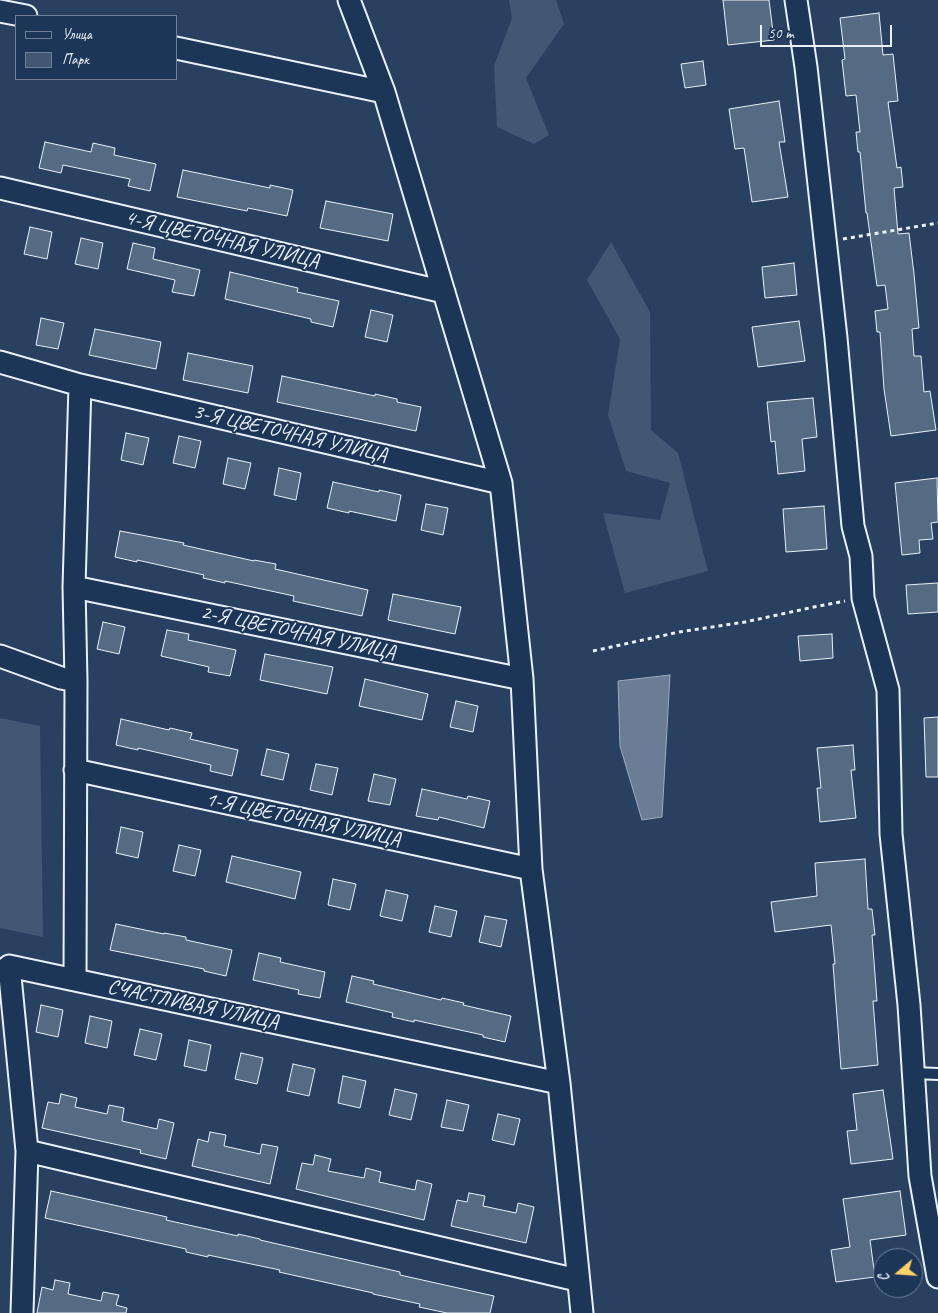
<!DOCTYPE html>
<meta charset="utf-8">
<style>
body{margin:0}
#map{position:relative;width:938px;height:1313px;overflow:hidden;background:#294061;font-family:Caveat,sans-serif}
canvas{display:block}
.legend{position:absolute;left:15px;top:15px;width:162px;height:65px;box-sizing:border-box;background:#1d3557;border:1px solid #6e8097;margin:0;padding:6px 9px;list-style:none;font-size:15px;color:#e8f1f8}
.legend li{display:flex;align-items:center;gap:10px;height:25px}
.legend b{width:25px;border:1px solid #6e8097}
.north{position:absolute;left:873px;top:1248px;width:50px;height:50px;box-sizing:border-box;background:#1d3557;border:1px solid #6e8097;border-radius:50%;rotate:252deg;font-size:14px;font-weight:700;line-height:20px;text-align:center;color:#e8f1f8}
.north::after{content:'';display:block;margin:auto;width:18px;height:22px;background:#ffd166;clip-path:polygon(50% 0,100% 100%,50% 72%,0 100%)}
.scale{position:absolute;left:760px;top:25px;width:132px;height:22px;box-sizing:border-box;border:2px solid #e8f1f8;border-top:0;padding-left:6px;font-size:15px;line-height:18px;white-space:nowrap;color:#e8f1f8;-webkit-text-stroke:4px #1d3557;paint-order:stroke}
</style>
<div id="map">
<canvas width="938" height="1313"></canvas>
<ul class="legend">
<li><b style="height:6px;background:#1d3557"></b>Улица</li>
<li><b style="height:14px;background:#415774"></b>Парк</li>
</ul>
<div class="north">С</div>
<div class="scale">50 m</div>
</div>
<script>
const ctx = document.querySelector('canvas').getContext('2d');
ctx.lineJoin = 'round';
function paint(path, color) { ctx.fillStyle = color; ctx.fill(path, 'evenodd'); }
const shape = rows => new Path2D(rows.map(r => 'M' + r).join(''));
function stroke(path, color, width, dash) { ctx.strokeStyle = color; ctx.lineWidth = width; ctx.lineCap = dash ? 'butt' : 'round'; ctx.setLineDash(dash || []); ctx.stroke(path); }
function write(font, color, halo, rows, align = 'center') {
  ctx.font = font + ' Caveat,sans-serif'; ctx.lineWidth = 4; ctx.setLineDash([]); ctx.textBaseline = 'middle'; ctx.strokeStyle = halo; ctx.fillStyle = color; for (const [text, x, y, turn = 0] of rows) {
    ctx.save(); ctx.translate(x, y); ctx.rotate((+turn || 0) * Math.PI / 180); ctx.textAlign = isNaN(turn) ? turn : align; if (halo) ctx.strokeText(text, 0, 0); ctx.fillText(text, 0, 0); ctx.restore();
  }
}
paint(shape([
 [509,0,556,0,564,24,526,78,549,135,534,144,497,127,494,66,512,18],
 [611,242,650,312,651,430,678,453,708,571,625,593,603,513,660,520,670,483,626,471,608,415,620,339,587,280],
 [0,718,40,726,43,937,0,928]
]), '#415774');
const water = shape([
 [670,675,662,817,642,820,620,746,618,681,670,675]
]);
paint(water, '#6b7c95');
stroke(water, '#9dabbd', 1);
const building = shape([
 [723,0,769,0,774,40,728,45,723,0],
 [879,13,883,55,893,54,898,101,888,102,897,168,901,167,903,187,894,188,898,234,909,233,914,274,919,328,912,329,914,356,921,356,924,392,930,391,936,430,891,436,884,389,880,332,877,332,875,311,888,309,885,285,877,286,867,213,866,213,860,152,858,152,856,132,860,132,856,95,846,96,842,60,845,59,840,18,879,13],
 [703,61,706,85,685,88,681,64,703,61],
 [779,101,785,142,779,142,788,197,752,202,744,148,735,149,729,109,779,101],
 [45,142,91,152,93,143,115,148,114,155,156,164,150,191,128,186,130,179,63,165,61,173,39,168,45,142],
 [183,170,270,188,270,185,293,190,287,216,248,208,247,211,177,197,183,170],
 [326,201,393,214,388,241,320,228,326,201],
 [30,227,52,232,47,259,24,254,30,227],
 [81,238,103,243,98,269,75,264,81,238],
 [133,243,155,248,153,259,200,270,194,296,172,292,175,280,127,269,133,243],
 [794,263,797,295,765,298,762,267,794,263],
 [230,272,298,288,297,292,339,301,333,327,311,322,311,319,225,299,230,272],
 [371,310,393,315,387,342,365,337,371,310],
 [41,318,64,323,58,349,36,345,41,318],
 [799,321,805,361,758,367,752,327,799,321],
 [95,329,161,342,156,369,89,355,95,329],
 [188,353,253,366,248,393,183,380,188,353],
 [282,376,375,396,375,394,397,399,397,402,421,407,416,431,277,402,282,376],
 [813,398,817,437,802,439,805,471,778,474,775,441,771,442,767,402,813,398],
 [126,433,149,438,143,465,121,460,126,433],
 [179,436,201,441,195,468,173,463,179,436],
 [228,458,251,463,245,489,223,484,228,458],
 [279,468,301,473,296,500,274,495,279,468],
 [937,478,938,522,931,523,933,539,919,540,920,553,902,555,895,483,937,478],
 [333,482,379,492,379,490,401,495,396,521,349,511,349,513,327,508,333,482],
 [426,504,448,508,443,535,421,530,426,504],
 [824,506,827,549,786,552,783,509,824,506],
 [120,531,184,543,183,545,254,561,254,560,276,564,275,569,368,590,362,616,293,601,294,596,225,581,225,583,203,578,204,575,137,560,137,562,115,557,120,531],
 [938,583,938,612,908,614,906,585,938,583],
 [393,594,461,607,455,634,388,620,393,594],
 [103,622,125,627,119,654,97,649,103,622],
 [167,630,189,634,188,640,236,650,230,676,208,672,209,667,161,656,167,630],
 [832,634,833,658,800,661,798,636,832,634],
 [265,654,333,667,327,694,260,680,265,654],
 [365,679,428,694,422,720,359,706,365,679],
 [456,701,478,706,473,732,450,727,456,701],
 [938,717,938,777,926,777,924,718,938,717],
 [121,719,169,730,170,728,192,733,190,739,238,750,232,776,210,771,211,765,138,748,138,750,116,745,121,719],
 [853,745,855,770,851,770,856,818,820,822,817,788,821,788,817,748,853,745],
 [267,749,289,754,283,780,261,775,267,749],
 [316,764,338,768,332,795,310,790,316,764],
 [374,774,396,779,390,805,368,801,374,774],
 [422,789,467,799,468,796,490,801,484,828,439,817,438,820,416,816,422,789],
 [121,827,143,832,138,858,116,853,121,827],
 [179,845,201,850,195,876,173,871,179,845],
 [232,856,301,872,295,899,226,882,232,856],
 [865,859,868,909,872,909,875,935,872,935,877,1001,873,1001,878,1065,841,1069,833,964,835,964,831,925,775,932,771,902,817,896,815,863,865,859],
 [333,879,356,884,350,910,328,905,333,879],
 [386,890,408,895,402,921,380,916,386,890],
 [435,906,457,911,451,937,429,932,435,906],
 [485,916,507,920,501,947,479,942,485,916],
 [116,924,164,934,164,933,186,937,186,940,232,950,226,976,204,971,204,969,110,950,116,924],
 [259,953,281,958,280,962,325,972,320,998,298,994,299,990,253,980,259,953],
 [352,976,374,981,373,984,441,1000,442,998,464,1003,463,1005,511,1016,505,1042,483,1037,483,1035,414,1020,414,1022,392,1017,393,1013,346,1002,352,976],
 [41,1005,63,1010,58,1037,36,1032,41,1005],
 [90,1016,112,1021,107,1048,85,1043,90,1016],
 [140,1029,162,1034,156,1060,134,1055,140,1029],
 [189,1040,211,1045,206,1071,184,1066,189,1040],
 [241,1053,263,1058,257,1084,235,1079,241,1053],
 [293,1064,315,1069,309,1096,287,1091,293,1064],
 [343,1076,366,1081,360,1108,338,1103,343,1076],
 [395,1089,417,1094,411,1120,389,1115,395,1089],
 [883,1090,893,1159,851,1164,847,1131,857,1130,853,1094,883,1090],
 [61,1094,77,1098,75,1107,107,1114,109,1105,124,1108,122,1121,157,1129,159,1119,174,1123,166,1159,140,1153,141,1150,42,1128,48,1102,59,1104,61,1094],
 [447,1100,469,1105,463,1131,441,1127,447,1100],
 [498,1114,520,1119,514,1145,492,1140,498,1114],
 [210,1132,226,1135,224,1146,260,1154,262,1144,278,1147,270,1184,192,1166,198,1139,208,1142,210,1132],
 [315,1155,331,1159,328,1171,364,1178,366,1168,381,1172,379,1182,415,1190,417,1180,432,1184,424,1220,296,1189,302,1163,313,1165,315,1155],
 [51,1191,167,1217,166,1220,238,1236,238,1234,260,1239,260,1240,400,1272,400,1275,494,1296,490,1313,447,1313,419,1307,420,1304,373,1294,373,1293,279,1272,280,1270,208,1255,208,1257,186,1252,186,1249,45,1218,51,1191],
 [900,1191,906,1235,870,1240,875,1277,836,1282,831,1250,850,1247,843,1199,900,1191],
 [469,1193,485,1196,483,1206,516,1213,518,1203,534,1207,526,1243,451,1226,457,1200,467,1202,469,1193],
 [55,1280,70,1283,68,1294,101,1301,103,1292,119,1295,116,1305,127,1308,126,1313,37,1313,42,1287,53,1290,55,1280]
]);
paint(building, '#556a83');
stroke(building, '#e8f1f8', 1);
const service = shape([
 [914,1073,938,1074]
]);
const minor = shape([
 [349,0,384,92,501,483,522,679,531,869,559,1083,582,1313],
 [796,0,806,67,836,338,853,526,861,556,863,598,888,690,891,834,909,1005,920,1176,938,1277],
 [0,11,26,16],
 [176,48,384,92],
 [0,188,444,292],
 [0,362,80,385,501,483],
 [74,587,522,679],
 [0,656,61,678,76,681],
 [75,770,531,869],
 [75,980,76,681,74,587,80,385],
 [27,1151,577,1280],
 [22,1313,27,1151,9,966,559,1083]
]);
stroke(service, '#e8f1f8', 14);
stroke(minor, '#e8f1f8', 25);
stroke(shape([
 [843,239,938,223],
 [593,651,679,632,745,622,814,607,845,601]
]), '#e8f1f8', 3, [4, 4]);
stroke(service, '#1d3557', 10);
stroke(minor, '#1d3557', 21);
write('21px', '#e8f1f8', '#1d3557', [
 ["4-Я ЦВЕТОЧНАЯ УЛИЦА",222,240,13],
 ["3-Я ЦВЕТОЧНАЯ УЛИЦА",290,434,13],
 ["2-Я ЦВЕТОЧНАЯ УЛИЦА",298,633,12],
 ["1-Я ЦВЕТОЧНАЯ УЛИЦА",303,820,12],
 ["СЧАСТЛИВАЯ УЛИЦА",193,1005,12]
]);
</script>
